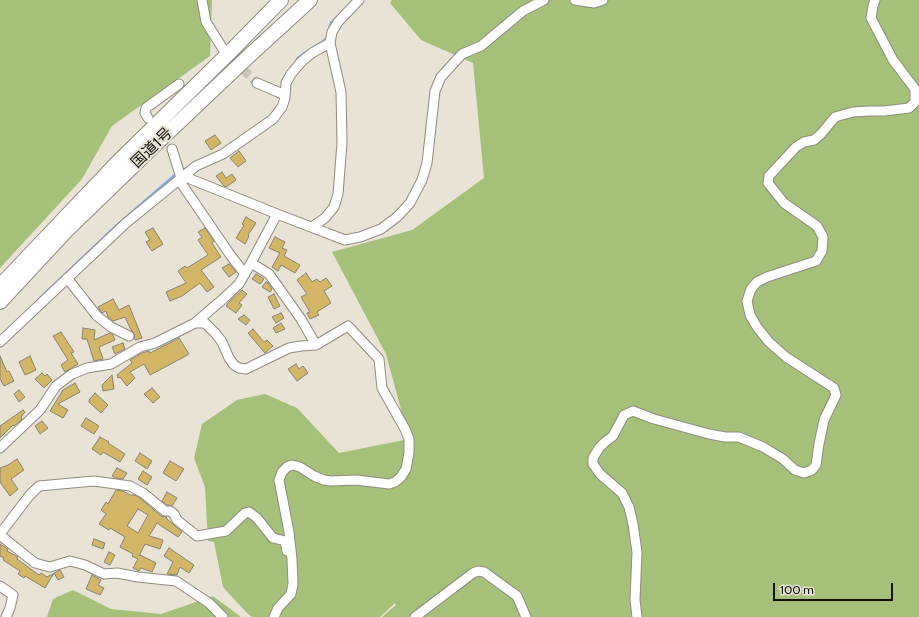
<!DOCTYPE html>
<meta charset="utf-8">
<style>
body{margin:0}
#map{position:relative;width:919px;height:617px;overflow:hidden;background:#e8e3d5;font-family:Cabin,sans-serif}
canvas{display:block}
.scale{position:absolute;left:773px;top:583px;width:120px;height:18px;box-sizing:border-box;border:2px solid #12110c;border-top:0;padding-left:5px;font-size:12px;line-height:14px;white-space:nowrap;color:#12110c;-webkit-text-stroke:3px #e8e3d5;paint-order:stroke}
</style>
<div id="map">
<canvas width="919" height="617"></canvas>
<div class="scale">100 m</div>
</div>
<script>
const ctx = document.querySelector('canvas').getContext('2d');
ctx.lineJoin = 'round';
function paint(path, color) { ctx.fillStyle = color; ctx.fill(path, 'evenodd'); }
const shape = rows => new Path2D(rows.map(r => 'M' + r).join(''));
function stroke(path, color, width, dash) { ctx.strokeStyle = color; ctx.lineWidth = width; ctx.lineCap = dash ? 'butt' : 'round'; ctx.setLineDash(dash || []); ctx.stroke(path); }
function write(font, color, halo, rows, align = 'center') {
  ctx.font = font + ' Cabin,"Noto Sans JP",sans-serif'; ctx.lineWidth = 4; ctx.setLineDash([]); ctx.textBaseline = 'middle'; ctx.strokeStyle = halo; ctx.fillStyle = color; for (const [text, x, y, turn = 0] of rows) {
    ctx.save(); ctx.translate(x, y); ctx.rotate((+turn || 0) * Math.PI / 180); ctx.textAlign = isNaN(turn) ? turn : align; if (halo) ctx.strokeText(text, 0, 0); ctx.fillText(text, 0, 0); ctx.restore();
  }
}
paint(shape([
 [0,0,212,0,210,56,112,126,82,179,0,268],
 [392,0,919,0,919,617,382,617,396,605,394,601,395,603,380,617,252,617,246,612,223,587,214,542,208,541,205,487,194,458,202,424,237,400,265,394,297,408,339,453,409,439,386,354,332,252,412,230,484,178,473,63,421,40,390,3],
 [73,590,111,609,161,614,213,596,241,617,47,617,53,599]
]), '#a4c079');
stroke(shape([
 [329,29,331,23,336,18],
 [296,61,298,58,306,52,322,42,327,38,327,36],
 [182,171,191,165],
 [39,299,116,226,177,173]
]), '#89acef', 2.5);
const building = shape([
 [215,135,221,143,211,150,205,141,215,135],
 [239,151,246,161,238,167,230,158,239,151],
 [222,172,226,178,232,174,236,180,226,187,224,186,216,176,222,172],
 [246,217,256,223,248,235,249,236,245,244,236,238,244,225,242,224,246,217],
 [153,228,163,244,152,251,146,242,150,240,145,232,153,228],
 [205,228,214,241,212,243,221,257,201,270,214,287,207,292,200,283,182,296,170,301,166,292,186,283,178,271,185,266,187,268,208,255,198,240,202,237,198,232,205,228],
 [275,237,285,242,282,248,287,250,284,256,300,265,295,273,281,265,278,271,272,267,280,253,269,248,275,237],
 [229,264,236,272,229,277,222,268,229,264],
 [306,273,312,282,317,279,320,282,326,278,332,286,324,291,331,303,317,312,319,315,310,319,307,313,310,312,301,297,307,294,297,280,306,273],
 [256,274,264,279,260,284,252,279,256,274],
 [266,282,268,283,272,289,270,292,262,287,266,282],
 [242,290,247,294,239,303,242,305,236,313,226,306,230,301,242,290],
 [274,294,280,306,274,309,268,297,274,294],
 [113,299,119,310,129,305,142,338,135,340,134,333,131,330,125,317,113,321,108,317,106,311,102,313,98,307,113,299],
 [281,313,284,318,276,323,272,317,281,313],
 [244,315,250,320,246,325,238,319,244,315],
 [281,323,285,329,276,333,273,328,281,323],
 [83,328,95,330,94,340,110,333,113,335,115,340,99,347,103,359,94,361,87,339,82,339,83,328],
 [253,329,264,342,267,340,273,346,265,353,248,333,253,329],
 [61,332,74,352,71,353,78,364,65,372,61,365,68,360,53,336,61,332],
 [179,338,189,354,184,357,150,375,144,364,130,372,135,378,127,386,120,377,118,378,117,375,132,363,130,360,142,353,149,351,150,353,179,338],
 [123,343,125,349,115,354,112,347,123,343],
 [0,356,7,372,9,371,14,381,4,386,0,379,0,356],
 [30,356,36,370,25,375,19,362,30,356],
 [296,364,299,369,303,366,308,373,297,381,288,369,296,364],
 [42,373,45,376,47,374,52,380,44,388,35,379,42,373],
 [112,375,114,389,103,391,102,385,112,375],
 [75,383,80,392,58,404,68,410,63,418,50,411,63,390,75,383],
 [152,388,160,397,153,403,144,394,152,388],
 [19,390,25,397,19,402,14,394,19,390],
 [95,393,108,405,101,413,89,402,89,400,95,393],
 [23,410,25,412,21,417,22,419,14,426,13,425,0,438,0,426,23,410],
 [86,418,99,426,94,434,81,426,86,418],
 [42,421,48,428,40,434,35,426,42,421],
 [100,437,109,442,108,443,125,454,120,462,103,452,101,455,92,449,100,437],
 [140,453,152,461,147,469,135,461,140,453],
 [17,459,24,470,11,479,18,489,10,496,0,482,0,468,8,465,17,459],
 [170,461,184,469,176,481,163,473,170,461],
 [117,468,127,473,123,479,115,478,112,476,117,468],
 [143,471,152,477,147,485,138,479,143,471],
 [116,490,123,491,132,496,133,494,140,498,161,516,167,517,166,518,182,532,178,537,157,523,149,536,163,540,160,549,145,544,139,556,140,555,156,563,152,572,141,568,139,571,133,568,138,559,132,556,133,554,120,547,125,537,110,528,109,530,99,524,106,514,101,510,106,502,108,504,116,490],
 [138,509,148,515,138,533,127,526,138,509],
 [167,492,177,498,172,506,167,505,162,501,167,492],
 [94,539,105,543,103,549,92,545,94,539],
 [0,544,8,549,7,551,18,557,17,559,39,575,41,573,47,577,60,570,64,577,58,580,54,573,45,588,25,576,24,578,18,574,20,571,3,560,4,558,0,556,0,544],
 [169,548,194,565,189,573,180,567,177,575,167,574,173,562,164,556,169,548],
 [109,552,115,555,110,565,104,562,109,552],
 [92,575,101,580,98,585,104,588,100,595,86,589,92,575]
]);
paint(building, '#d2b565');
stroke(building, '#878276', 1);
stroke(shape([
 [224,50,257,83]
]), '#c8c4b7', 9, [9, 4.5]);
const minor = shape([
 [202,0,206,22,223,49],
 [575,0,594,3,603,0],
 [257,83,285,95],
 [148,118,145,113,146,108,179,84],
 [172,149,181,178],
 [183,176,277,214,345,240,360,237,381,229,397,217,410,203,422,180,427,163,435,91,441,77,462,54,481,46,523,11,544,0],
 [179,180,231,256,245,274],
 [312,227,325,218,334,207,338,194,342,143,341,92,330,43,332,32,338,22,359,0],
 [251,263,269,274,301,319,316,345],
 [67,278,97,316,111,327,129,336],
 [195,323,223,299,239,284,251,263,277,214],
 [0,342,126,223,196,166,223,154,273,119,282,107,285,98,286,83,291,74,302,61,312,53,330,43],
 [0,448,40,410,56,386,72,374,87,368,111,364,140,347,155,343,195,323,205,323,216,334,222,342,229,358,234,365,239,368,246,369,289,348,301,346,316,345,348,326,379,359,382,388,405,429,409,439,409,453,406,469,401,477,395,482,389,484,356,480,331,481,324,480,314,476,300,467,292,465,287,467,282,472,279,480,289,532,292,559,293,584,291,594,278,608,274,617],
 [0,534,29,496,39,486,94,481,130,486,143,493,165,511,170,511,174,514,177,520,197,536,226,531,245,513,249,512,257,518,273,538,285,541,287,551],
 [0,535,35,563,50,567,70,561,85,565,104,574,117,573,138,577,176,581,209,603,223,617],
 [0,586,13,595,10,608,6,617],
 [415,617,473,573,478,571,484,572,517,596,526,617],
 [637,617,635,600,637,552,633,524,629,507,622,493,600,474,593,464,593,458,599,448,605,442,613,436,624,415,633,411,654,419,709,434,725,437,739,437,763,447,783,459,795,470,804,473,812,470,816,465,819,444,824,420,836,395,834,388,786,357,769,342,757,327,750,315,747,301,751,289,757,282,767,277,816,261,822,251,823,237,817,226,784,203,768,183,769,176,796,147,804,142,814,140,821,134,835,117,853,112,869,111,884,111,909,108,915,102,915,89,893,60,871,18,873,6,875,0]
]);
const highway = shape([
 [0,286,116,164,231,51,281,0],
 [0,302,66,231,159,141,250,55,310,0]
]);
stroke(minor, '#908b7e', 11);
stroke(highway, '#908b7e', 16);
stroke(minor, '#fff', 9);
stroke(highway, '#fff', 14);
write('15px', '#12110c', '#e8e3d5', [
 ["国道1号",152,148,-44]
]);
</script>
